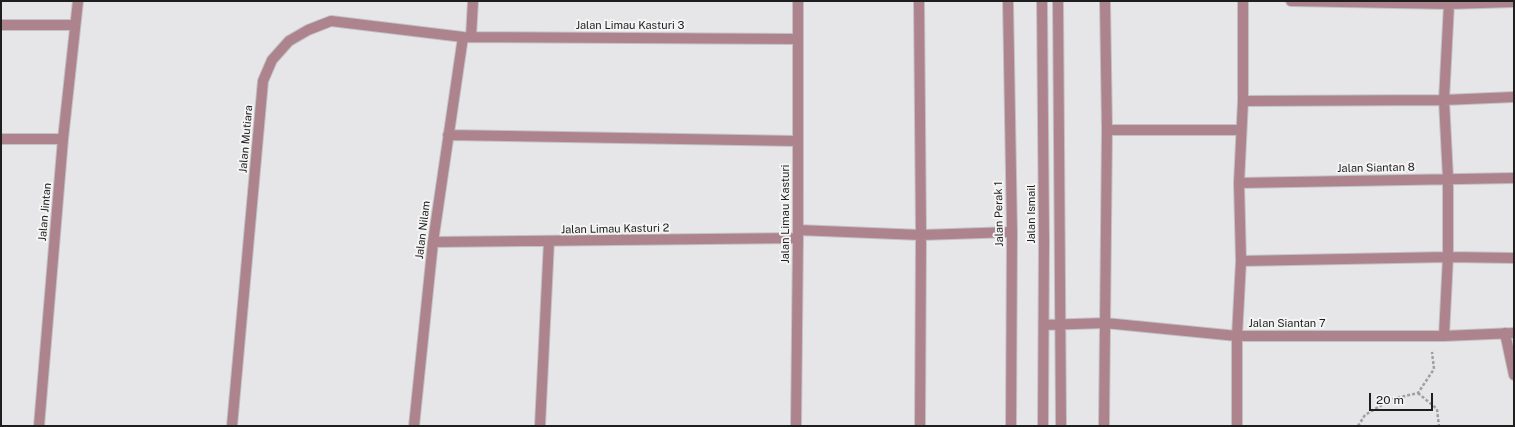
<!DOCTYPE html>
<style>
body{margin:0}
#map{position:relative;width:1515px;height:427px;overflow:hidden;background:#e6e6e8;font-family:"Public Sans",sans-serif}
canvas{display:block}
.frame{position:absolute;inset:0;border:2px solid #1e1e1e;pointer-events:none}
.scale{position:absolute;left:1369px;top:393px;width:64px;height:18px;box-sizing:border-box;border:2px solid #1e1e1e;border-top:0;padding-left:5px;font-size:12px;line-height:14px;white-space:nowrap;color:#1e1e1e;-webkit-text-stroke:3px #f4f4f5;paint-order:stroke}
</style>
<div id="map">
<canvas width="1515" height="427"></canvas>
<div class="frame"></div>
<div class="scale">20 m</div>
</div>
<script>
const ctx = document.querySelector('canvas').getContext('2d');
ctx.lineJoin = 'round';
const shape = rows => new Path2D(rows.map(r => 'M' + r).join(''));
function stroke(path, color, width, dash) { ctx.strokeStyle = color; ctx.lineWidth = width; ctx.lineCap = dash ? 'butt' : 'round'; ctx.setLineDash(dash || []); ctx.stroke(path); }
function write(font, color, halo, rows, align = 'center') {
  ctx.font = font + ' "Public Sans",sans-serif'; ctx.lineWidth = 4; ctx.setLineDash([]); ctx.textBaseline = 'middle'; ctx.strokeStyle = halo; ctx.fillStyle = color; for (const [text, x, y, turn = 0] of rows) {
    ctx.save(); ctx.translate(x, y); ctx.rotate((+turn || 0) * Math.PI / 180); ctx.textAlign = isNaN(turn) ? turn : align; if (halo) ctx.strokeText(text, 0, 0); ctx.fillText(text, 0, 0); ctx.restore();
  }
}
const minor = shape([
 [919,1,921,235,920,426],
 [1008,1,1012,232,1011,426],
 [1042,1,1044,241,1043,426],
 [1058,1,1061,426],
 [1291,1,1449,4,1514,2],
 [1,25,75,25],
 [471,37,473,1],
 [1243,101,1444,100,1514,97],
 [1107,130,1240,130],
 [448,135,798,141],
 [1,139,63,139],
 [1239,183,1514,178],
 [798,230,921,235,1012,232],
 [433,242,798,238],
 [1241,261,1448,257,1514,258],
 [1044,325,1105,323,1237,336,1444,336,1514,333],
 [1505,333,1514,375],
 [1444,336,1448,257,1448,178,1444,100,1449,4],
 [39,426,63,139,78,1],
 [232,426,263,81,272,60,289,41,308,30,331,21,463,37,797,39],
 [414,426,433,242,463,37],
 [540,426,549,241],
 [796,426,798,238,798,1],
 [1104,426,1107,130,1105,1],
 [1237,426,1237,336,1241,261,1239,183,1243,101,1243,1]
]);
stroke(minor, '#c2c2c4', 12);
stroke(shape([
 [1418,393,1437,409,1439,426],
 [1358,426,1365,415,1392,399,1418,393,1434,369,1432,352]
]), '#9f9fa1', 2.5, [3, 2]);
stroke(minor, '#ad838e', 10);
write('11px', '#1e1e1e', '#f4f4f5', [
 ["Jalan Limau Kasturi 3",630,26],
 ["Jalan Mutiara",246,139,-85],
 ["Jalan Siantan 8",1376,168,-1],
 ["Jalan Jintan",45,212,-85],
 ["Jalan Limau Kasturi",786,214,-90],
 ["Jalan Perak 1",999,214,-91],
 ["Jalan Ismail",1032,214,-90],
 ["Jalan Limau Kasturi 2",615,229,-1],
 ["Jalan Nilam",423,230,-83],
 ["Jalan Siantan 7",1287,324]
]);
</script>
